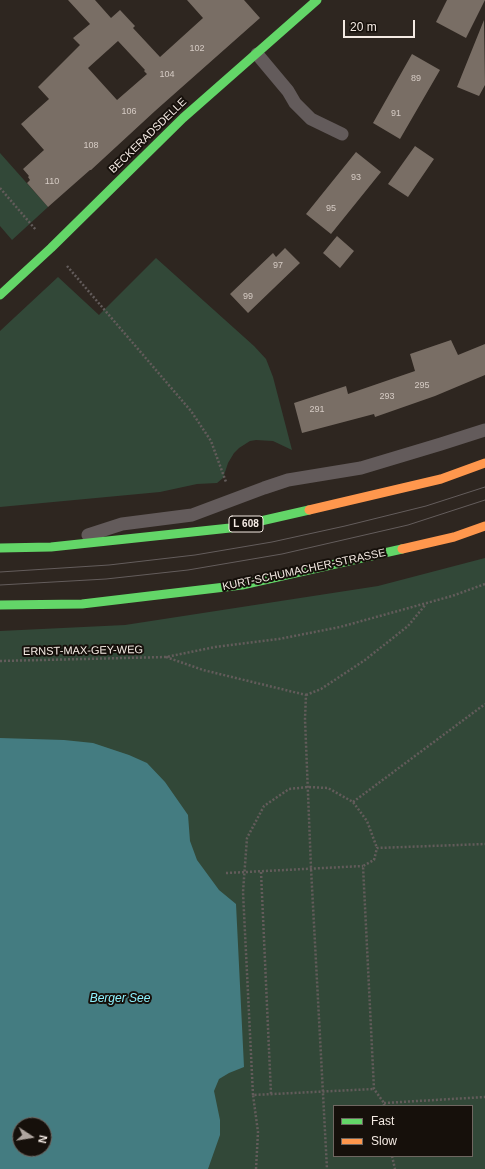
<!DOCTYPE html>
<style>
body{margin:0}
#map{position:relative;width:485px;height:1169px;overflow:hidden;background:#2e2620;font-family:Arial,sans-serif}
canvas{display:block}
.legend{position:absolute;left:333px;top:1105px;width:140px;height:52px;box-sizing:border-box;background:#16100b;border:1px solid #6f6761;margin:0;padding:5px 7px;list-style:none;font-size:12px;color:#f4eae3}
.legend li{display:flex;align-items:center;gap:8px;height:20px}
.legend b{width:20px;border:1px solid #6f6761}
.north{position:absolute;left:12px;top:1117px;width:40px;height:40px;box-sizing:border-box;background:#16100b;border:1px solid #6f6761;border-radius:50%;rotate:102deg;font-size:11px;font-weight:700;line-height:16px;text-align:center;color:#f4eae3}
.north::after{content:'';display:block;margin:auto;width:14px;height:18px;background:#afa59f;clip-path:polygon(50% 0,100% 100%,50% 72%,0 100%)}
.scale{position:absolute;left:343px;top:20px;width:72px;height:18px;box-sizing:border-box;border:2px solid #f4eae3;border-top:0;padding-left:5px;font-size:12px;line-height:14px;white-space:nowrap;color:#f4eae3;-webkit-text-stroke:3px #16100b;paint-order:stroke}
</style>
<div id="map">
<canvas width="485" height="1169"></canvas>
<ul class="legend">
<li><b style="height:5px;background:#63d668"></b>Fast</li>
<li><b style="height:5px;background:#ff974d"></b>Slow</li>
</ul>
<div class="north">N</div>
<div class="scale">20 m</div>
</div>
<script>
const ctx = document.querySelector('canvas').getContext('2d');
ctx.lineJoin = 'round';
function paint(path, color) { ctx.fillStyle = color; ctx.fill(path, 'evenodd'); }
const shape = rows => new Path2D(rows.map(r => 'M' + r).join(''));
function stroke(path, color, width, dash) { ctx.strokeStyle = color; ctx.lineWidth = width; ctx.lineCap = dash ? 'butt' : 'round'; ctx.setLineDash(dash || []); ctx.stroke(path); }
function write(font, color, halo, rows, align = 'center') {
  ctx.font = font + ' Arial,sans-serif'; ctx.lineWidth = 4; ctx.setLineDash([]); ctx.textBaseline = 'middle'; ctx.strokeStyle = halo; ctx.fillStyle = color; for (const [text, x, y, turn = 0] of rows) {
    ctx.save(); ctx.translate(x, y); ctx.rotate((+turn || 0) * Math.PI / 180); ctx.textAlign = isNaN(turn) ? turn : align; if (halo) ctx.strokeText(text, 0, 0); ctx.fillText(text, 0, 0); ctx.restore();
  }
}
paint(shape([
 [0,153,48,207,12,240,0,226],
 [156,258,254,346,266,359,273,377,292,450,273,441,256,440,250,441,239,448,234,453,228,463,223,478,217,483,197,484,160,492,0,507,0,331,58,277,99,315],
 [485,558,485,1169,0,1169,0,631,125,625,378,586],
 [334,1106,472,1106,472,1156,334,1156],
 [20,1125,44,1125,44,1149,20,1149]
]), '#324838');
paint(shape([
 [0,738,64,740,93,743,129,755,147,763,165,782,188,815,190,841,197,860,219,890,236,904,244,1067,229,1073,219,1079,214,1091,220,1120,220,1135,208,1169,0,1169],
 [20,1125,44,1125,44,1149,20,1149]
]), '#447c81');
paint(shape([
 [68,0,95,0,111,18,120,10,135,26,133,28,160,57,203,18,187,0,244,0,260,18,155,111,91,170,90,170,48,207,27,183,30,180,28,177,29,176,23,169,44,150,21,124,49,99,38,87,80,45,73,38,90,24],
 [118,41,145,70,144,71,147,74,117,100,88,68],
 [447,0,485,0,466,38,436,22],
 [484,20,485,85,479,96,457,87],
 [412,54,440,70,400,139,373,123],
 [415,146,434,159,408,197,388,184],
 [356,152,381,172,331,234,306,214],
 [337,236,354,251,340,268,323,253],
 [285,248,300,263,248,313,230,294,273,253,276,257],
 [451,340,458,355,485,344,485,375,435,396,375,417,374,414,302,433,294,403,346,386,348,394,415,371,410,354]
]), '#796e65');
stroke(shape([
 [0,188,36,230],
 [67,266,191,411,211,441,226,482],
 [166,657,203,670,306,695,305,719,311,868,327,1169],
 [0,661,166,657,215,647,279,639,340,627,452,596,485,584],
 [306,695,321,689,365,660,408,626,426,604],
 [353,802,485,704],
 [261,872,271,1094],
 [226,873,363,866],
 [253,1095,243,892,247,838,264,806,289,789,308,787,328,788,353,802,367,821,377,848],
 [384,1103,485,1097],
 [384,1106,384,1103,374,1089,363,866,374,860,377,848,485,844],
 [392,1156,395,1169],
 [256,1169,258,1132,253,1095,374,1089]
]), '#635c5b', 2.5, [2, 2]);
stroke(shape([
 [257,54,288,91,295,103,311,119,342,134],
 [88,535,122,524,192,515,264,488,288,480,361,468,441,444,485,430]
]), '#635b5b', 13);
stroke(shape([
 [0,295,51,248,183,118,317,0],
 [0,548,51,547,230,528,309,510],
 [0,605,82,604,242,585,402,549]
]), '#63d668', 9);
stroke(shape([
 [309,510,441,479,485,463],
 [402,549,454,537,485,526]
]), '#ff974d', 9);
stroke(shape([
 [0,572,109,565,195,555,272,542,345,526,426,506,485,487],
 [0,585,106,579,188,570,282,554,408,525,485,500]
]), '#645d5c', 1);
write('9px', '#d5cbc4', null, [
 ["102",197,49],
 ["104",167,75],
 ["89",416,79],
 ["106",129,112],
 ["91",396,114],
 ["108",91,146],
 ["93",356,178],
 ["110",52,182],
 ["95",331,209],
 ["97",278,266],
 ["99",248,297],
 ["295",422,386],
 ["293",387,397],
 ["291",317,410]
]);
for (const [x, y, w] of [
 [246,524,34]
]) { const box = new Path2D(); box.roundRect(x - w / 2, y - 8, w, 16, 3); ctx.fillStyle = '#16100b'; ctx.fill(box); stroke(box, '#f4eae3', 1); }
write('bold 10px', '#f4eae3', null, [
 ["L 608",246,524]
]);
write('11px', '#f4eae3', '#16100b', [
 ["BECKERADSDELLE",148,136,-44],
 ["KURT-SCHUMACHER-STRASSE",304,570,-12],
 ["ERNST-MAX-GEY-WEG",83,651,-1]
]);
write('italic 12px', '#8ff2fe', '#16100b', [
 ["Berger See",120,999]
]);
</script>
